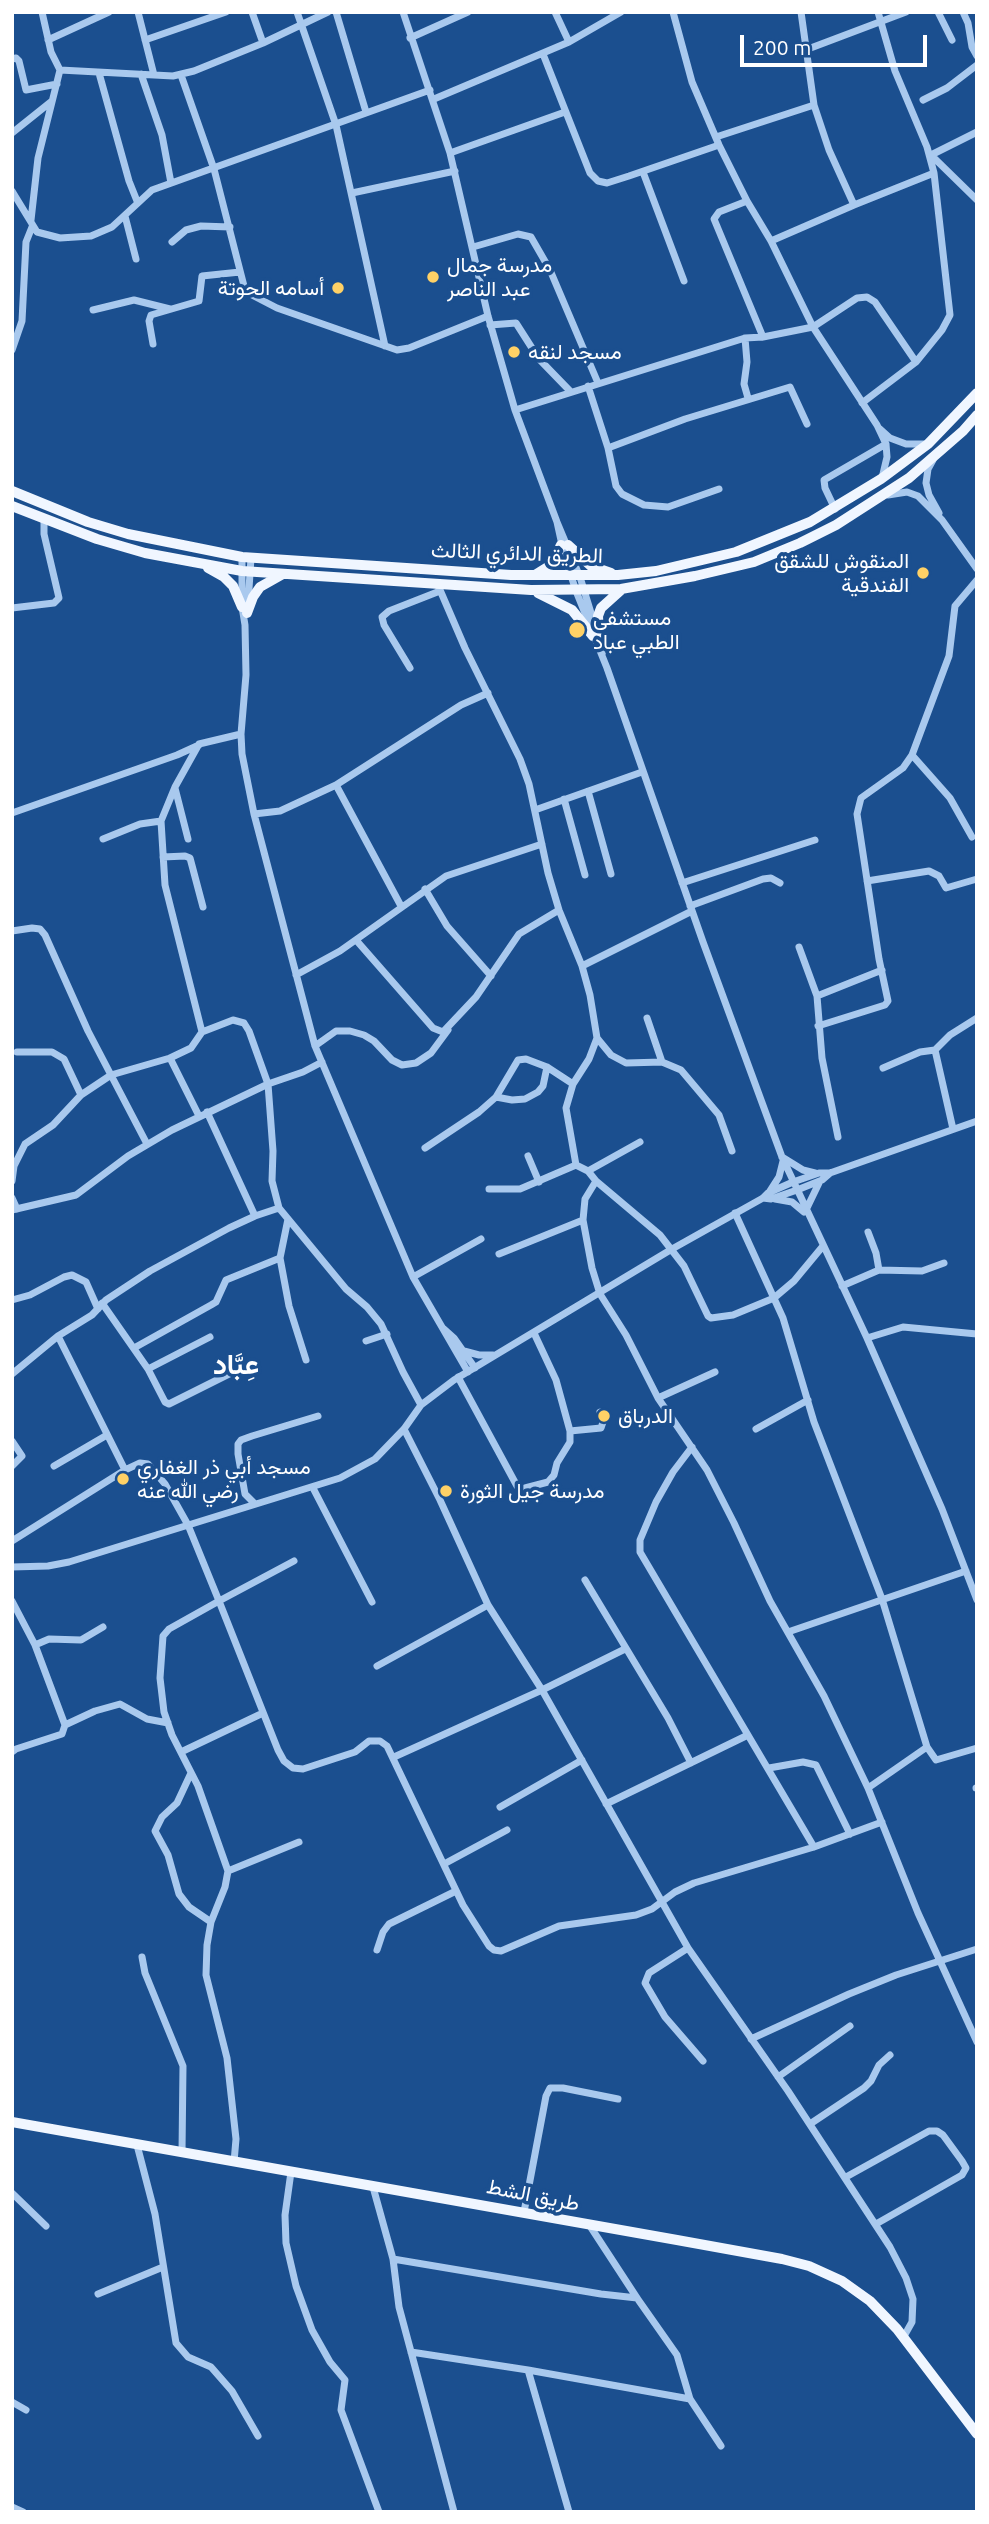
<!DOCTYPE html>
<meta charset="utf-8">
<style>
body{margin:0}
#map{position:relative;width:989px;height:2524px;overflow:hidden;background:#1b4f8f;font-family:Ubuntu,sans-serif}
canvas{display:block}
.frame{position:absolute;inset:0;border:14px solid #fff;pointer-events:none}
.scale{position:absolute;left:740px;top:35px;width:187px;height:32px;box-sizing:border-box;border:4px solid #fff;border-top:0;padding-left:9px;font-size:21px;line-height:24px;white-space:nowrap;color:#fff;-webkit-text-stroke:5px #1b4f8f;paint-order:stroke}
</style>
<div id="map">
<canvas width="989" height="2524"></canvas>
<div class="frame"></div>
<div class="scale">200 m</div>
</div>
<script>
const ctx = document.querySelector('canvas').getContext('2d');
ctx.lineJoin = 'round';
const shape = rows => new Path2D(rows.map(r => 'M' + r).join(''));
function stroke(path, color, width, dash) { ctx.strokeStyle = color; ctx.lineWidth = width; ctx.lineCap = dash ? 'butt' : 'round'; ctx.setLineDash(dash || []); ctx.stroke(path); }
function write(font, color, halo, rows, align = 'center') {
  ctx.font = font + ' Ubuntu,Vazirmatn,sans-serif'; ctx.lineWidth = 7; ctx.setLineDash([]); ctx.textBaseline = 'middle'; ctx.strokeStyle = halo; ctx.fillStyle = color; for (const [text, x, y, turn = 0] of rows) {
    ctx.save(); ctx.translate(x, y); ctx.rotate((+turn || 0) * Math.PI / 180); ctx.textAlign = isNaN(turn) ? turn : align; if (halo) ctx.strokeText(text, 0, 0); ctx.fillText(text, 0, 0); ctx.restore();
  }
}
stroke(shape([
 [42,12,51,52,60,70,173,76,194,71,263,43,328,12],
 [138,12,154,75],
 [252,12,263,43],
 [297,12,336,125,385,346],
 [336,12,366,112],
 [403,12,450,153,488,316,515,410,557,522,580,577,603,652],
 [555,12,569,42],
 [673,12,692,82,719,145,747,201,771,241,813,327,877,425,886,444,887,457,882,478],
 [801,12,814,105],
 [938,12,952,40],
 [963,12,968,23,972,47,977,56],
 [410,38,468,12],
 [48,40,109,12],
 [145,40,226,12],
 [808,49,906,12],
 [543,54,590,173,598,181,607,183,629,176,719,145],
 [12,59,16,58,19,61,26,90,57,84],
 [99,73,129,181,137,201],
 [141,74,162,135,171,183],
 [181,75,214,169,244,286,250,294,277,308,397,350,409,348,488,316],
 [434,99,569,42,621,12],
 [923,100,947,88,977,65],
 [977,132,931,155,977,200],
 [12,133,52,101],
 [716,137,814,105,829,150,854,205,771,241],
 [450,153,565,112],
 [643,172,684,281],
 [12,191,37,232,60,238,91,236,112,227,152,190,430,90],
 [352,193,455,171],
 [747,201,719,212,714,219,763,337],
 [854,205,934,173,927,147,895,71,878,12],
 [125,216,136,259],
 [31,220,38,158,60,70],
 [172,242,186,230,201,226,230,227],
 [473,247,518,234,531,237,550,270,598,383],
 [93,310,134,300,170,309],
 [490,325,516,323,539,359,570,391],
 [745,338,747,362,744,384,748,398],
 [153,344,149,321,151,315,199,301,202,276,240,272],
 [12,350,22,321,26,242,32,227],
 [588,386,608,448,616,486,622,494,644,505,668,507,719,489],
 [862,403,916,362,942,330,950,315,934,173],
 [515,410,745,338,763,337,813,327,857,298,867,297,875,302,916,362],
 [880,429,890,438,906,444,927,444],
 [608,448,685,419,790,387,807,424],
 [933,460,928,469,926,483,929,495,939,513],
 [888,495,907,492,918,496,942,520,977,569],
 [835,509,825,488,824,480,886,444],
 [557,522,564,554,576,591,607,668,703,942,782,1157,867,1338,942,1509,977,1600],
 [242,557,242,607,245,625,246,675,241,734,242,754,254,814,315,1046,413,1277,468,1372],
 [437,583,465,648,520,759,529,784,548,873,559,910,582,966,590,995,597,1038,589,1059,573,1084,566,1108,576,1165],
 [248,604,251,558],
 [12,608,54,603,59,598,44,534,44,520],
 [410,668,384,625,382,617,389,611,440,591],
 [912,755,950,798,972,837],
 [336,785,401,906],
 [175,788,188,839],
 [588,791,611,874],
 [564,799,585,875],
 [535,810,642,772],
 [12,813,177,755,199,745],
 [254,814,280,811,336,785,461,705,488,693],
 [103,839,140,824,161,821],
 [163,857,185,856,190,858,203,907],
 [867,881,929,871,939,876,946,888,977,879],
 [682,883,815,840],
 [425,889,447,926,491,976],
 [690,906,763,879,771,878,780,883],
 [12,931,32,928,40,929,45,935,88,1031,147,1144],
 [356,940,433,1028,443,1032,476,997,519,934,559,910],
 [799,947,817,996],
 [582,966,692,911],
 [296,975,340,951,446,876,542,844],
 [647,1018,662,1062],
 [818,1026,885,1005,888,1001,879,959,857,814,861,798,903,768,912,755,949,656,955,606,977,580],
 [597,1038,611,1055,626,1063,662,1062,681,1070,719,1115,732,1151],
 [315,1046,336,1031,350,1031,364,1035,374,1041,392,1060,402,1065,416,1063,431,1053,448,1030],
 [17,1052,52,1052,64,1059,81,1095],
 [883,1068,920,1052,935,1050],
 [496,1097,512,1100,525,1099,538,1092,543,1086,547,1067],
 [207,1112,255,1216],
 [199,1116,170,1058,191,1048,202,1032,165,885,161,821,175,787,199,744,241,734],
 [953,1129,935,1050,950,1035,977,1018],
 [838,1137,822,1058,817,996,882,970],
 [425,1148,479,1112,496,1097,518,1060,526,1059,547,1067,573,1084],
 [528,1156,539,1182],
 [782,1157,803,1170,815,1173],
 [576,1165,588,1171,596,1181,660,1235,684,1266,708,1316,711,1318,733,1315,774,1298,794,1281,823,1246],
 [588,1171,640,1142],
 [12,1181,14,1166,25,1144,53,1125,81,1095,111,1075,170,1058],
 [596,1181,585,1199,583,1220,592,1268,600,1294,626,1335,658,1398,707,1470,734,1523,770,1601,824,1696,868,1788,918,1913,977,2042],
 [489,1189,520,1189,576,1165],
 [770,1191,779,1177,783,1161],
 [12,1198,17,1209],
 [763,1198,771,1199,797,1190,822,1180,830,1173],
 [775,1199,792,1202,804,1212],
 [279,1208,346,1289,367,1307,381,1324,403,1372,421,1405],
 [12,1210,76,1195,128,1156,172,1130,268,1084,303,1072,322,1062],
 [806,1210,819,1183],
 [735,1213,783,1318,814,1422,882,1599,927,1747,868,1788],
 [288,1219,280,1258,289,1306,306,1360],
 [868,1232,876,1253,879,1270],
 [499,1254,583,1220],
 [413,1277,481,1239],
 [842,1286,879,1270,922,1271,944,1263],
 [12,1300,30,1295,64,1277,72,1275,86,1282,98,1309],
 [102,1303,148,1369,210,1337],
 [444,1329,454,1338,475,1368],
 [58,1336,125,1470],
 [867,1338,903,1327,977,1334],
 [366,1341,387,1334],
 [134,1348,211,1305,216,1302,226,1280,280,1258],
 [464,1351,479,1355,493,1355],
 [148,1369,165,1402,169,1404,241,1368],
 [12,1374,58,1336,92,1315,106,1300,150,1271,229,1228,255,1216,279,1208,272,1181,273,1151,268,1084,249,1031,244,1023,233,1020,202,1032],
 [458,1377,517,1486,520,1489,525,1488,548,1482,554,1475,557,1463,570,1442,570,1431,556,1380,534,1333],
 [658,1398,715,1372],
 [404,1429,440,1500,488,1605,542,1690,688,1948,788,2091,890,2247,906,2278,913,2299,912,2322,903,2338],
 [756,1429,808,1400],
 [570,1431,601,1428,603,1422,600,1412],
 [12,1441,22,1456,12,1466],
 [692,1447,673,1472,656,1502,640,1540,640,1552,814,1847],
 [54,1466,107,1435],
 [313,1488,372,1602],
 [255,1504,245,1494,238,1454,238,1444,241,1440,252,1436,318,1416],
 [12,1541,125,1470,140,1463,148,1464,165,1484,188,1525,219,1601,169,1629,163,1636,160,1678,164,1712,172,1735,198,1786,228,1871,225,1887,211,1922,207,1945,206,1975,227,2058,236,2139,234,2162],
 [294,1561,219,1601,278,1750,284,1761,293,1768,303,1769,355,1752,369,1741,380,1741,387,1746,463,1905,489,1946,494,1950,501,1951,559,1926,636,1915,652,1909,675,1892,694,1883,814,1847,882,1822],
 [12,1567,48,1566,69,1562,340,1478,375,1459,404,1429,421,1405,454,1380,672,1249,763,1198,768,1193,793,1182,819,1173,830,1173,977,1121],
 [585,1580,668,1718,691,1763],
 [12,1601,35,1645,65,1725,62,1734,16,1749,12,1752],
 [788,1632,966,1571],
 [35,1645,49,1639,81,1640,103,1627],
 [377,1666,488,1605],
 [65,1725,95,1711,120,1704,147,1719,168,1723],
 [927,1747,936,1760,977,1748],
 [181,1752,263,1713],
 [394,1757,542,1690,625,1649],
 [769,1768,803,1762,816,1765,850,1834],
 [191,1773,177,1803,162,1817,155,1831,168,1855,179,1894,189,1907,211,1922],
 [976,1788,977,1788],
 [606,1804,748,1735],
 [500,1807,582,1760],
 [444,1864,507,1830],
 [228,1871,299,1842],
 [688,1948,649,1973,645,1983,665,2017,703,2061],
 [377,1950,383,1932,389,1924,456,1891],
 [142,1957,145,1973,183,2066,182,2152],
 [751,2039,849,1994,896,1975,977,1949],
 [778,2077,850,2026],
 [810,2124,864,2088,871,2081,879,2065,890,2055],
 [137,2145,155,2214,176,2343,188,2357,211,2367,232,2391,258,2436],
 [291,2172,285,2215,286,2243,296,2286,312,2330,330,2362,345,2380,341,2410,379,2512],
 [846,2177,929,2131,937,2131,943,2135,962,2161,966,2168,962,2175,876,2224],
 [373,2187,393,2259,399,2307,454,2512],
 [12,2193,46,2226],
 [524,2212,546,2096,550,2088,563,2088,618,2099],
 [590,2226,637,2298,677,2355,690,2399,721,2446],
 [393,2259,601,2294,637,2298],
 [98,2294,163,2267],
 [411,2352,528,2370,690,2399],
 [528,2370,569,2512],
 [12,2402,26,2410],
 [12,2507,23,2512]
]), '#a9c9ee', 7);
stroke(shape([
 [12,491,88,522,128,534,242,557,511,575,618,575,656,571,736,552,810,522,881,479,928,444,977,393],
 [12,506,97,539,145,553,242,571,531,590,621,589,695,576,754,562,800,543,836,525,909,478,963,431,977,415],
 [568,545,591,566,611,573],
 [208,568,224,577,233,586,242,607],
 [535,575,551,565,561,545],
 [538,593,572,610,593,636],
 [247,613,253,597,260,587,283,574],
 [599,636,598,616,601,608,621,590],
 [12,2122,677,2240,782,2259,809,2266,842,2281,870,2301,897,2329,977,2434]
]), '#f0f6ff', 10);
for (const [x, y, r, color] of [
 [433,277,7,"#ffd166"],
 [338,288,7,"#ffd166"],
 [514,352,7,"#ffd166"],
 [923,573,7,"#ffd166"],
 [577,630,9,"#ffd166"],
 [604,1416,7,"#ffd166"],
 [123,1479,7,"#ffd166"],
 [446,1491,7,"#ffd166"]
]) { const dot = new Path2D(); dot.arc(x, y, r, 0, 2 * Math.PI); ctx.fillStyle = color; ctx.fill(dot); stroke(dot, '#1b4f8f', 2.5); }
write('21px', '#fff', '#1b4f8f', [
 ["مدرسة جمال",447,265],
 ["عبد الناصر",447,289],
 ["أسامه الحوتة",324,288,"right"],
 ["مسجد لنقه",528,352],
 ["المنقوش للشقق",909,561,"right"],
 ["الفندقية",909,585,"right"],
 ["مستشفى",593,618],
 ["الطبي عباد",593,642],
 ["الدرباق",618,1416],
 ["مسجد أبي ذر الغفاري",137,1467],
 ["رضي الله عنه",137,1491],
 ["مدرسة جيل الثورة",460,1491]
], 'left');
write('21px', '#fff', '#1b4f8f', [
 ["الطريق الدائري الثالث",517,553,2],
 ["طريق الشط",533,2195,11]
]);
write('bold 28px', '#fff', '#1b4f8f', [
 ["عِبَّاد",236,1365]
]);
</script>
